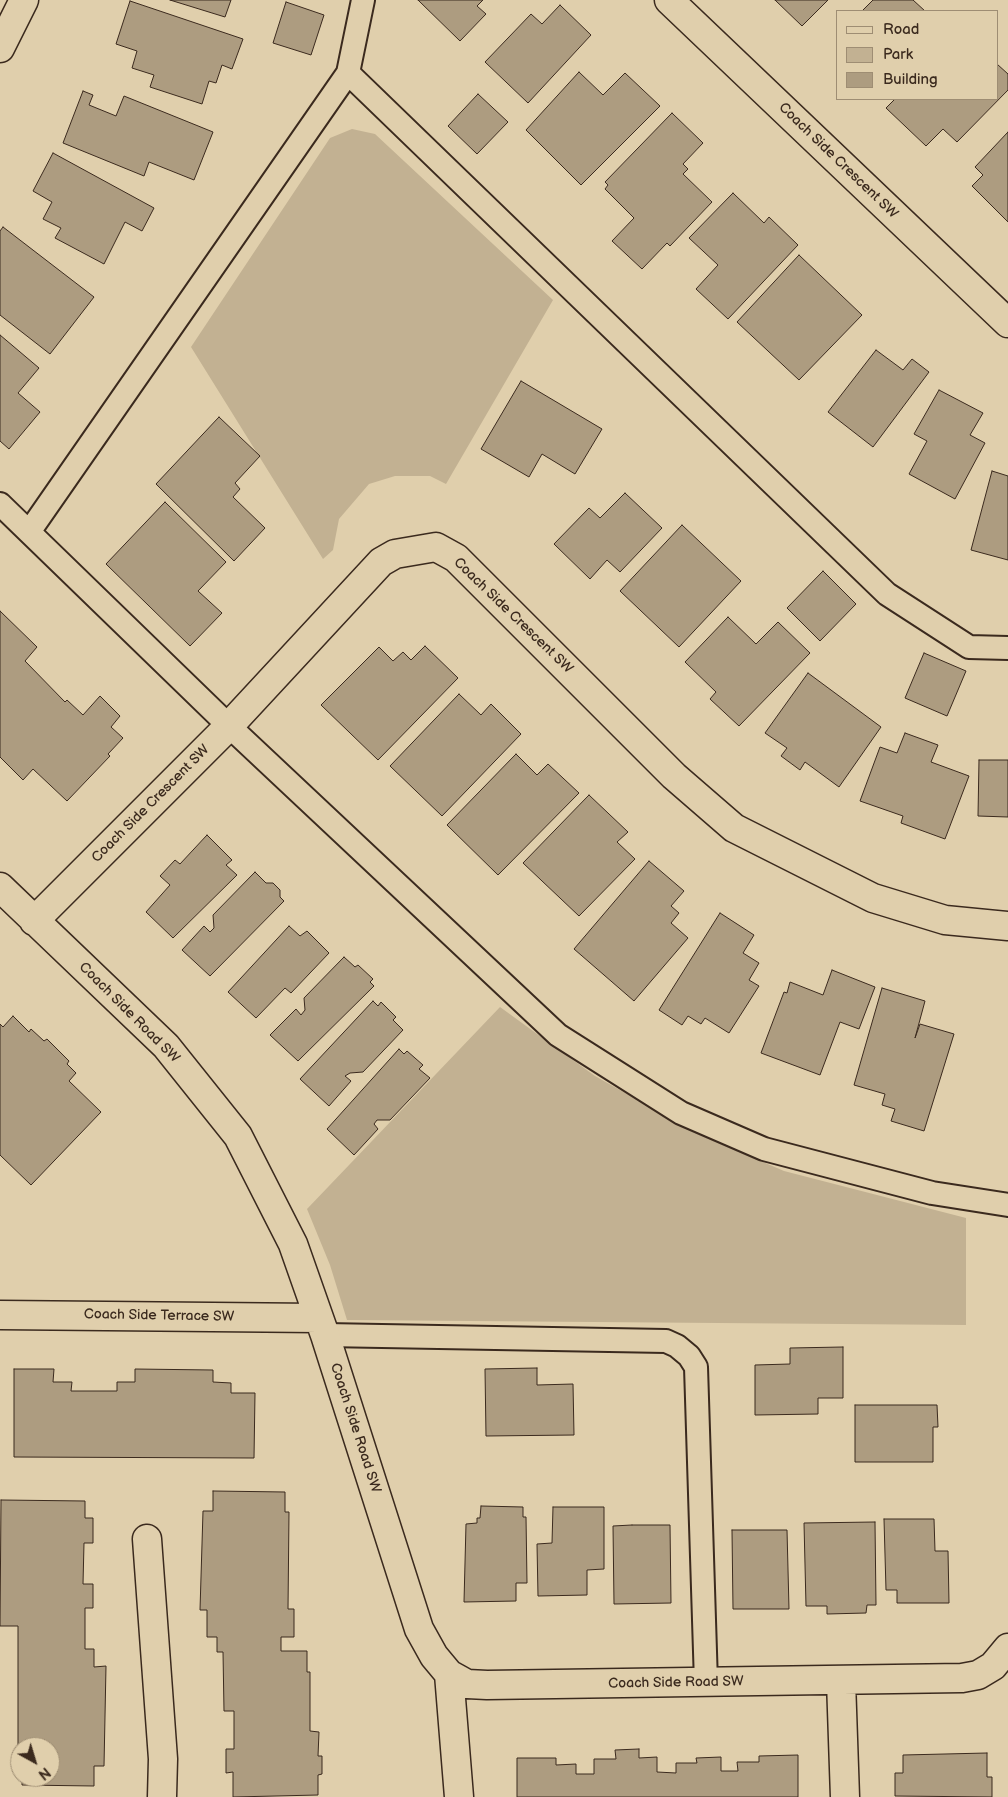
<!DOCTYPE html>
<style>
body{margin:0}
#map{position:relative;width:1008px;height:1797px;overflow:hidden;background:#e0cfac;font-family:"Balsamiq Sans",sans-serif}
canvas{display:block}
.legend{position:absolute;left:836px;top:10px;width:162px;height:90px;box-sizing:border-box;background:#e0cfac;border:1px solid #9e8d73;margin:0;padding:6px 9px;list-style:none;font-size:15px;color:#3b2a1e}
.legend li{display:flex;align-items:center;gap:10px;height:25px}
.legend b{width:25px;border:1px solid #9e8d73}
.north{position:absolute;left:10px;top:1737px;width:50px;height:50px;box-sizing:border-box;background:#e0cfac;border:1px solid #9e8d73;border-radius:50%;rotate:141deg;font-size:14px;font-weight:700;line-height:20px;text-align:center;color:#3b2a1e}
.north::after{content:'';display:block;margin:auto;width:18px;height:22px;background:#3b2a1e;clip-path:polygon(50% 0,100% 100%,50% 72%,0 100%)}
</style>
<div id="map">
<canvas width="1008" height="1797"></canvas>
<ul class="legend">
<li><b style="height:6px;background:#e0cfac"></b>Road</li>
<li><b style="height:14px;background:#c2b192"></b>Park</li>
<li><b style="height:14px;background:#ad9c80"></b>Building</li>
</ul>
<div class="north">N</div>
</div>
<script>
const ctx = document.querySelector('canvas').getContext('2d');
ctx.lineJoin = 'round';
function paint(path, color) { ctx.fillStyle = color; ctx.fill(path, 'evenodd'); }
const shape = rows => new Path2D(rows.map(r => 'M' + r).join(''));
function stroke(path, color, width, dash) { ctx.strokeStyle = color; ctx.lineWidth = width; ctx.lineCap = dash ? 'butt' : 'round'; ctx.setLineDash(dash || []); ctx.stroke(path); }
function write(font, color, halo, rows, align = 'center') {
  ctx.font = font + ' "Balsamiq Sans",sans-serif'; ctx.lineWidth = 5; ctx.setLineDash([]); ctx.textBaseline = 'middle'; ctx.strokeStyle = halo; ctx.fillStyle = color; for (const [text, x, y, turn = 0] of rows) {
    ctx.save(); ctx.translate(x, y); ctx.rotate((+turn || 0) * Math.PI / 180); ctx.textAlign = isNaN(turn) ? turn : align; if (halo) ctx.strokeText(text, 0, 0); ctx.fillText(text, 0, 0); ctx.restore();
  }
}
paint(shape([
 [352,129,375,134,553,300,446,484,430,476,395,476,369,484,339,519,333,550,323,559,191,347,330,138],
 [500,1007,595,1076,700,1135,784,1171,966,1218,966,1325,347,1320,330,1265,307,1209]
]), '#c2b192');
const building = shape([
 [170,0,231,0,225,17,170,0],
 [418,0,483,0,477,6,486,14,460,41,418,0],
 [775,0,828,0,802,26,775,0],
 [873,0,913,0,925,11,862,11,873,0],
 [130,1,243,39,232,69,222,65,216,83,209,81,202,104,150,87,154,75,132,68,137,51,116,44,130,1],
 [286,2,324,15,311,55,273,43,286,2],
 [560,5,591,35,528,103,485,62,531,14,542,24,560,5],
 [997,64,1008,74,1008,90,957,142,943,129,926,146,886,108,895,99,997,99,997,64],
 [579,72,603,95,625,73,660,106,581,185,526,130,579,72],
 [83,91,93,95,89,105,116,116,124,96,213,132,194,180,149,162,144,176,63,143,83,91],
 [478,94,508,122,477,154,448,126,478,94],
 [672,113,703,143,683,164,688,169,683,174,712,202,670,246,667,243,642,269,612,241,634,218,605,189,608,185,605,182,672,113],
 [1008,132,1008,222,972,186,983,175,975,167,1008,132],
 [53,153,154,208,142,231,125,222,104,264,55,238,61,228,43,219,52,202,33,191,53,153],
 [733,193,764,223,769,217,798,245,728,319,696,289,718,265,689,238,733,193],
 [3,227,94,297,50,354,0,315,0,231,3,227],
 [799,255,862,315,799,380,737,322,799,255],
 [0,335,39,368,18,393,40,412,9,449,0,441,0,335],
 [876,350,903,370,912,359,929,372,873,447,828,412,876,350],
 [521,381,602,429,575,474,542,454,529,477,481,449,521,381],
 [939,390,983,413,970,435,985,443,955,499,909,474,927,441,914,434,939,390],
 [219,417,260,456,235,483,240,489,233,497,265,528,234,561,156,484,219,417],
 [992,471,1008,476,1008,560,971,550,992,471],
 [625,493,662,528,620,572,607,560,590,579,554,544,589,508,600,518,625,493],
 [165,502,226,562,198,591,222,613,190,646,106,564,165,502],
 [682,525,741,581,679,647,620,591,682,525],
 [823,571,856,604,820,641,787,608,823,571],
 [0,611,37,647,25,661,65,702,67,700,83,715,100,696,120,716,111,727,123,738,108,754,110,756,67,801,33,769,23,780,0,757,0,611],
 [728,617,756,644,778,622,810,653,739,726,710,699,716,692,685,662,728,617],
 [425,646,458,678,378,760,321,705,379,647,393,661,403,652,411,660,425,646],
 [924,653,966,671,947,716,905,698,924,653],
 [808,673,881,727,839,787,805,762,800,770,781,756,787,748,765,733,808,673],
 [459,694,481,715,491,704,521,734,442,816,390,766,459,694],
 [905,733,938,745,931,762,969,776,945,839,901,823,903,816,860,801,880,747,897,753,905,733],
 [516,754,537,775,548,764,579,793,498,875,447,825,516,754],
 [979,760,1008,760,1008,817,978,816,979,760],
 [589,795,628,832,617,842,635,859,579,916,523,863,589,795],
 [207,835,232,860,226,865,237,875,173,938,146,912,170,885,160,876,175,860,180,864,207,835],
 [649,861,684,891,671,906,679,913,671,923,688,938,634,1001,574,949,649,861],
 [255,872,266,883,273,883,280,890,280,897,284,901,210,976,182,950,204,926,210,932,214,928,213,915,255,872],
 [720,913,754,935,743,953,759,963,749,980,759,986,729,1033,705,1018,701,1024,688,1016,682,1025,659,1010,720,913],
 [289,926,300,936,307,931,329,953,291,993,285,988,256,1018,228,992,289,926],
 [344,957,355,967,358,965,373,979,370,982,374,986,298,1061,270,1035,296,1009,301,1015,305,1010,304,998,344,957],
 [832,970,875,987,859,1029,840,1022,820,1075,761,1053,784,992,787,993,790,982,823,995,832,970],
 [882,988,925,1001,915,1038,920,1024,954,1034,924,1131,891,1121,895,1109,882,1105,885,1094,854,1085,882,988],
 [373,1001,378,1006,381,1002,396,1017,393,1020,403,1030,363,1072,350,1073,345,1076,351,1081,329,1106,300,1079,373,1001],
 [13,1016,29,1032,31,1029,44,1041,47,1039,69,1061,67,1064,76,1073,69,1081,101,1112,31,1185,0,1155,0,1024,3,1027,13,1016],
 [399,1049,404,1054,407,1051,423,1065,419,1069,430,1078,390,1120,377,1120,374,1124,378,1129,354,1155,327,1129,399,1049],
 [843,1347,843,1398,818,1398,818,1414,755,1415,755,1365,790,1364,790,1348,843,1347],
 [537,1368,537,1385,573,1384,574,1435,486,1436,485,1369,537,1368],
 [14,1369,54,1369,53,1382,72,1382,71,1391,117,1391,117,1382,135,1382,135,1369,213,1370,213,1382,231,1383,231,1393,255,1393,254,1458,14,1457,14,1369],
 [855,1405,937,1405,938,1427,933,1427,933,1462,855,1462,855,1405],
 [213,1491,285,1492,285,1512,289,1512,288,1609,294,1609,294,1637,281,1637,281,1651,307,1651,307,1672,310,1672,310,1731,319,1732,318,1756,322,1756,322,1774,318,1775,318,1795,233,1797,233,1772,226,1773,226,1749,234,1749,234,1711,224,1711,223,1652,217,1652,217,1637,207,1637,207,1610,200,1610,203,1511,213,1511,213,1491],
 [1,1500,85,1501,85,1518,93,1518,93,1543,84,1543,83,1584,93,1584,93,1608,85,1608,85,1649,94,1649,94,1667,106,1666,104,1766,94,1766,94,1786,22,1785,22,1777,50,1777,50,1747,20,1747,20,1765,18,1765,18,1626,0,1626,1,1500],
 [481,1506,523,1507,523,1517,526,1517,527,1583,516,1583,516,1601,464,1602,466,1524,477,1523,477,1518,480,1518,481,1506],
 [553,1507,604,1507,604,1569,587,1570,587,1595,538,1596,537,1544,552,1543,553,1507],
 [884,1519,934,1519,935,1551,948,1551,949,1603,897,1603,897,1590,886,1590,884,1519],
 [875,1522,876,1605,867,1605,866,1613,827,1614,827,1606,806,1606,804,1523,875,1522],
 [632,1525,670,1525,671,1603,614,1604,613,1526,632,1525],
 [732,1530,787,1530,789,1609,733,1609,732,1530],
 [639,1749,639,1758,657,1757,657,1772,676,1773,676,1763,697,1763,696,1758,721,1757,721,1771,738,1771,737,1762,759,1762,759,1756,798,1755,798,1797,517,1797,517,1758,556,1758,556,1765,576,1764,576,1774,594,1774,594,1759,616,1759,615,1750,639,1749],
 [987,1753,987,1777,992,1777,992,1797,895,1796,895,1773,903,1773,903,1755,987,1753]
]);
paint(building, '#ad9c80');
stroke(building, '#3b2a1e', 1);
const lane = shape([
 [348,73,887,594,969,647,1008,648],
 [0,504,229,726,558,1035,681,1113,764,1149,932,1193,1008,1205],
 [29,532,348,73,363,0],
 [325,1335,666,1341,677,1346,689,1356,696,1367,706,1683]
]);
const street = shape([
 [669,0,1008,323],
 [0,887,166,1046,238,1136,293,1244,325,1335,419,1629,434,1656,449,1674,467,1684,487,1685,962,1678,978,1675,993,1666,1008,1648],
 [34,921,229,726,381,562,395,554,436,547,456,558,674,776,734,828,873,898,945,920,1008,926],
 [0,1315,318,1318],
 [147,1539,163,1759,162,1797],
 [449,1674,459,1797],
 [841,1681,845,1797]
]);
const secondary = shape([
 [0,48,24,0]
]);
stroke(lane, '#3b2a1e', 26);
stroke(street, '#3b2a1e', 31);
stroke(secondary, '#3b2a1e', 31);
stroke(lane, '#e0cfac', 22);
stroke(street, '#e0cfac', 28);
stroke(secondary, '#e0cfac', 28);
write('14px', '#3b2a1e', '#e0cfac', [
 ["Coach Side Crescent SW",838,161,44],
 ["Coach Side Crescent SW",513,616,44],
 ["Coach Side Crescent SW",151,804,-45],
 ["Coach Side Road SW",129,1013,45],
 ["Coach Side Terrace SW",159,1316,1],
 ["Coach Side Road SW",355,1428,72],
 ["Coach Side Road SW",676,1683,-1]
]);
</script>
